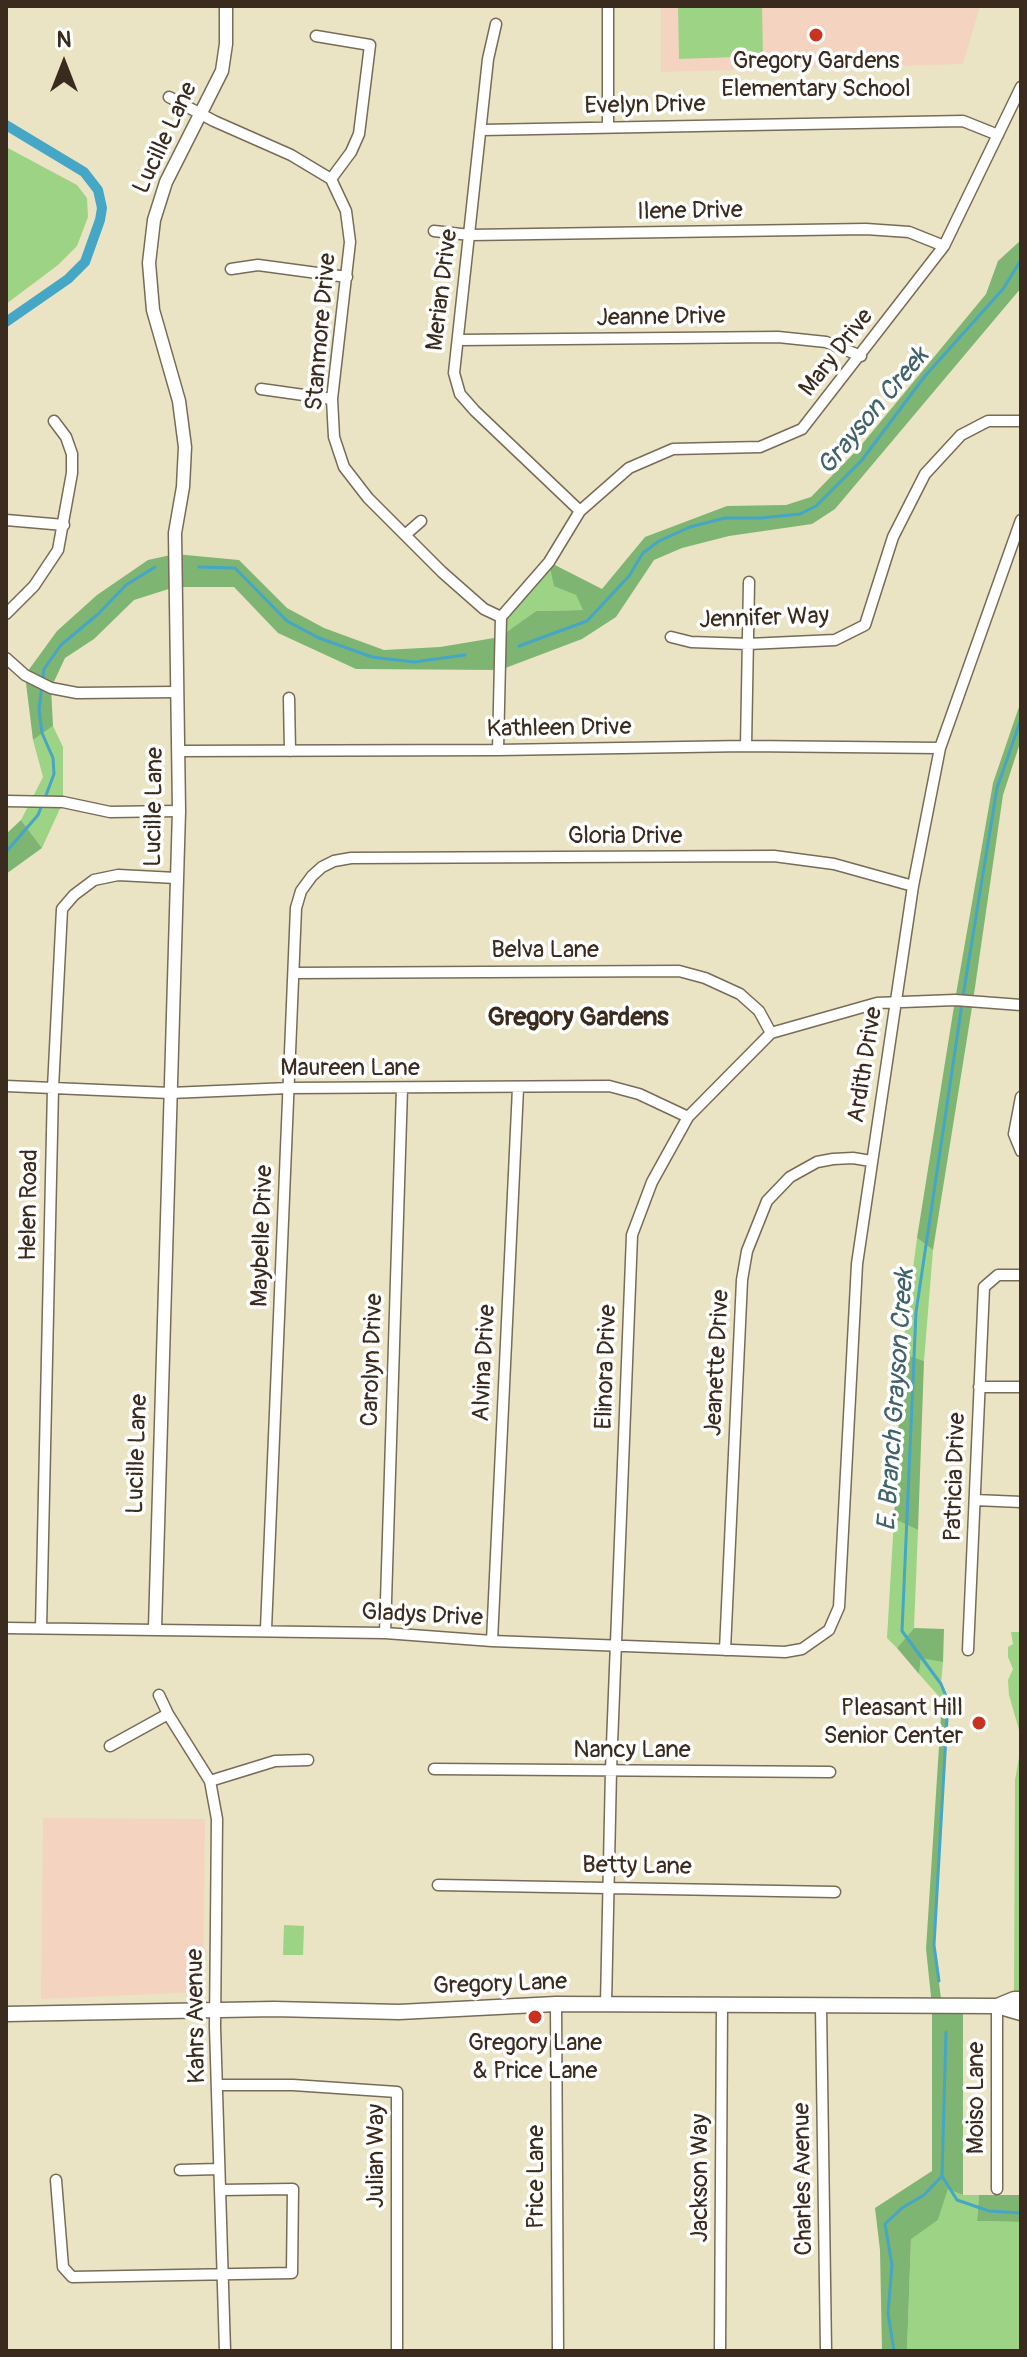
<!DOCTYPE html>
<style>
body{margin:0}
#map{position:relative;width:1027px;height:2357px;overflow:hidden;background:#eae4c4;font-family:Pangolin,sans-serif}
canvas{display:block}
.frame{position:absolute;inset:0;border:8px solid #3b2a1e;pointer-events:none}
.north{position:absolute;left:24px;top:24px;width:80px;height:80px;-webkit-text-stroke:6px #fff;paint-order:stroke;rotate:0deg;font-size:22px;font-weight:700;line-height:32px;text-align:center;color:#3b2a1e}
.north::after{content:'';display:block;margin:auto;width:28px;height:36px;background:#3b2a1e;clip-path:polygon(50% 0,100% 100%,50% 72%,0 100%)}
</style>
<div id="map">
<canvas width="1027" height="2357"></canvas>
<div class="frame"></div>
<div class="north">N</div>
</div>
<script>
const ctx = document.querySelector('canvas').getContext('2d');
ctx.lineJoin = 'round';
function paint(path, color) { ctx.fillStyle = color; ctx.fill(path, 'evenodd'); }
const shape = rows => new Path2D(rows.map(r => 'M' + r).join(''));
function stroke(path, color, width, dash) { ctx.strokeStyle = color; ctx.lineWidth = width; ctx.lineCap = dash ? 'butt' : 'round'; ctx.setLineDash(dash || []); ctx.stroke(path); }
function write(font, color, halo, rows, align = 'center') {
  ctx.font = font + ' Pangolin,sans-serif'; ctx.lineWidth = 7; ctx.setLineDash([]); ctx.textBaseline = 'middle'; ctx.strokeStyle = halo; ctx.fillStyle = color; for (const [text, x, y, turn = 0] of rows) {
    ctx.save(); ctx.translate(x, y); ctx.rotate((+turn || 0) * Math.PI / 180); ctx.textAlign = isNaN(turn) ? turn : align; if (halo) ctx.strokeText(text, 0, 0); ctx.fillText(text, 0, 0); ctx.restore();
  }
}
paint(shape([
 [661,6,980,6,963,64,661,72],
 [43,1818,205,1819,203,1983,200,1992,41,1999]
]), '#f4d3c1');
paint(shape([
 [678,6,762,6,763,56,679,59],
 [6,147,77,185,87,198,88,217,77,246,58,265,6,304],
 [549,562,576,595,584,610,536,611,501,637,501,617],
 [53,726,63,747,63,802,42,848,21,820,43,777,33,740],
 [917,1238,933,1250,924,1361,902,1353],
 [894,1519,918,1530,914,1628,897,1648,887,1638],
 [1011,1632,1021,1632,1021,1737,1009,1695,1008,1680,1013,1669,1008,1657,1008,1647,1013,1644],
 [921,1657,943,1662,941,1684,948,1701,942,1700,919,1674],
 [1021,1746,1021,1999,1014,1999,1015,1780],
 [284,1925,304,1926,303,1955,283,1955],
 [948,2188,963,2195,979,2195,977,2221,1021,2222,1021,2351,907,2351,911,2238,938,2220]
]), '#9dd384');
paint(shape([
 [1021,240,1021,288,835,509,812,524,729,536,682,548,654,560,616,617,582,639,500,670,356,669,278,633,234,587,175,587,134,600,94,639,65,658,51,688,53,726,33,740,25,675,57,631,97,595,148,560,175,554,239,560,287,608,324,628,384,650,440,647,500,637,536,611,583,610,576,595,554,586,549,562,602,589,645,537,727,506,786,505,811,497,858,449,986,294,998,261],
 [1021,701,1021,740,1003,795,973,1001,933,1250,917,1238,955,1000,993,783],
 [21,820,42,848,6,874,6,834],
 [902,1353,924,1361,918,1530,894,1519],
 [914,1628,944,1629,943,1662,921,1658,919,1674,897,1648],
 [942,1700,948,1701,934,1945,942,2006,963,2006,963,2195,948,2189,938,2220,911,2239,907,2351,882,2351,880,2250,875,2208,932,2171,932,2006,926,1949],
 [979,2195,1021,2195,1021,2222,977,2221]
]), '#7eb572');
stroke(shape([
 [199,567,235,568,287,621,319,638,372,657,414,662,465,655],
 [519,646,587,621,629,576,643,553,659,541,690,527,725,518,761,518,800,514,816,506,862,460,925,376,1003,289,1021,260],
 [45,798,54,774,53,758,42,733,39,709,44,669,61,645,98,614,126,585,155,567],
 [6,852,38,815,42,805],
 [963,996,997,788,1021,719],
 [939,1981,934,1945,948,1701,941,1684,902,1631,916,1312,962,1004],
 [946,2032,942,2176,957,2200,989,2211,1021,2213],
 [894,2351,888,2313,892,2265,885,2224,902,2208,924,2195,942,2176]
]), '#45a6c5', 3);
stroke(shape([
 [6,125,84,172,98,190,102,208,100,220,85,262,68,279,6,322]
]), '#45a6c5', 10);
const minor = shape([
 [608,6,608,127],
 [496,24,488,59,454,373,460,394,475,411,580,511],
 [316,36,370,45,359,134,351,152,331,179],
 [169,97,214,121,291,155,331,179,346,211,350,242,332,399,334,437,344,467,368,498,442,572,484,609,501,617],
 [482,130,963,121,998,135],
 [434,231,470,235,866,229,909,232,944,246],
 [231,269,258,265,347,277],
 [458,340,778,337,826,342,861,356],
 [261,389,332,399],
 [6,520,64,525],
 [405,535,421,521],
 [6,614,34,586,58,550,72,473,72,454,66,437,54,421],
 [671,637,691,642,748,644,835,640,865,625,893,537,925,474,961,435,988,421,1021,421],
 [6,658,25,675,51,688,77,693,176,692],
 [289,698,290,751],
 [746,746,749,582],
 [498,750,501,617,549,562,580,511,629,468,673,449,760,447,802,429,944,246,1021,87],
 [178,751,498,750,746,746,940,748],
 [6,801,63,802,110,812,179,811],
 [295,973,679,971,705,978,740,994,759,1011,771,1033],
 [6,1086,170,1093,289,1088,609,1086,639,1094,688,1117],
 [1021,1097,1014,1134,1021,1151],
 [979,1387,1021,1387],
 [975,1500,1021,1502],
 [6,1628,385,1633,492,1641,785,1652,802,1649,829,1630,839,1607,857,1264,913,886,940,748,1021,520],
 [41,1628,53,1088,62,909,74,895,94,880,118,875,176,878],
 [266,1629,296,908,301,891,312,876,322,867,334,861,351,858,774,856,834,864,913,886],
 [385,1633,402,1088],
 [492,1641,518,1088],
 [725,1650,742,1280,747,1251,767,1201,790,1177,817,1162,833,1159,853,1158,871,1161],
 [968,1650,984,1287,998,1275,1021,1275],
 [159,1695,168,1714,210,1781,217,1819,215,2027,225,2351],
 [110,1746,168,1714],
 [434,1769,830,1772],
 [210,1781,275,1761,308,1760],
 [438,1885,835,1892],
 [556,2004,558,2351],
 [606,2004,611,1770,632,1235,652,1182,688,1117,771,1033,877,1003,955,1000,1021,1005],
 [821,2007,826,2351],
 [217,2085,293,2085,397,2092,397,2351],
 [180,2170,219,2169],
 [56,2180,63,2267,72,2277,292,2273,293,2189,220,2190],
 [997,2189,997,2006],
 [720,2351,722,2005]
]);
const tertiary = shape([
 [155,1628,179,811,175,533,183,487,185,447,179,401,153,310,149,263,154,220,166,182,222,71,226,44,226,6]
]);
const secondary = shape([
 [997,2006,1014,1999,1021,1999],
 [6,2014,274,2009,399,2012,556,2004,997,2006,1021,2013]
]);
stroke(minor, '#786b58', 13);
stroke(tertiary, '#786b58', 15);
stroke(secondary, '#786b58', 17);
stroke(minor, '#fff', 10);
stroke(tertiary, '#fff', 12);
stroke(secondary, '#fff', 14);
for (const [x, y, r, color] of [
 [816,35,8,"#c8321e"],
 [979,1723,8,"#c8321e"],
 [535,2017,8,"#c8321e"]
]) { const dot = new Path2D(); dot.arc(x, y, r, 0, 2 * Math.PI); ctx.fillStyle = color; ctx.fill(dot); stroke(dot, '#fff', 3); }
write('24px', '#3b2a1e', '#fff', [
 ["Gregory Gardens",816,62],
 ["Elementary School",816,90],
 ["Pleasant Hill",963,1709,"right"],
 ["Senior Center",963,1737,"right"],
 ["Gregory Lane",535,2044],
 ["& Price Lane",535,2072]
]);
write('24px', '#3b2a1e', '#fff', [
 ["Evelyn Drive",645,106,-1],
 ["Lucille Lane",166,138,-65],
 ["Ilene Drive",690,212,-1],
 ["Merian Drive",443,290,-83],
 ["Jeanne Drive",661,318,-1],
 ["Stanmore Drive",322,332,-85],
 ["Mary Drive",837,353,-52],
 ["Jennifer Way",764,619,-2],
 ["Kathleen Drive",559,729,-1],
 ["Lucille Lane",155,807,-89],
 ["Gloria Drive",625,837],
 ["Belva Lane",545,951],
 ["Ardith Drive",866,1065,-81],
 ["Maureen Lane",350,1069],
 ["Helen Road",30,1205,-89],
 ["Maybelle Drive",263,1236,-88],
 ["Carolyn Drive",373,1360,-88],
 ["Alvina Drive",485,1363,-87],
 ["Jeanette Drive",718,1363,-87],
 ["Elinora Drive",607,1367,-88],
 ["Lucille Lane",138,1454,-88],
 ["Patricia Drive",956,1477,-88],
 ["Gladys Drive",422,1616,3],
 ["Nancy Lane",632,1751],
 ["Betty Lane",637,1867,1],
 ["Gregory Lane",500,1985,-2],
 ["Kahrs Avenue",197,2016,-91],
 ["Moiso Lane",977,2098,-90],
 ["Julian Way",377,2156,-90],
 ["Price Lane",537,2177,-90],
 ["Jackson Way",701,2178,-90],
 ["Charles Avenue",804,2179,-91]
]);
write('italic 26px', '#406269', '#fff', [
 ["Grayson Creek",874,412,-50],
 ["E. Branch Grayson Creek",897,1400,-86]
]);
write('bold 26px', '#3b2a1e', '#fff', [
 ["Gregory Gardens",578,1018]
]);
</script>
